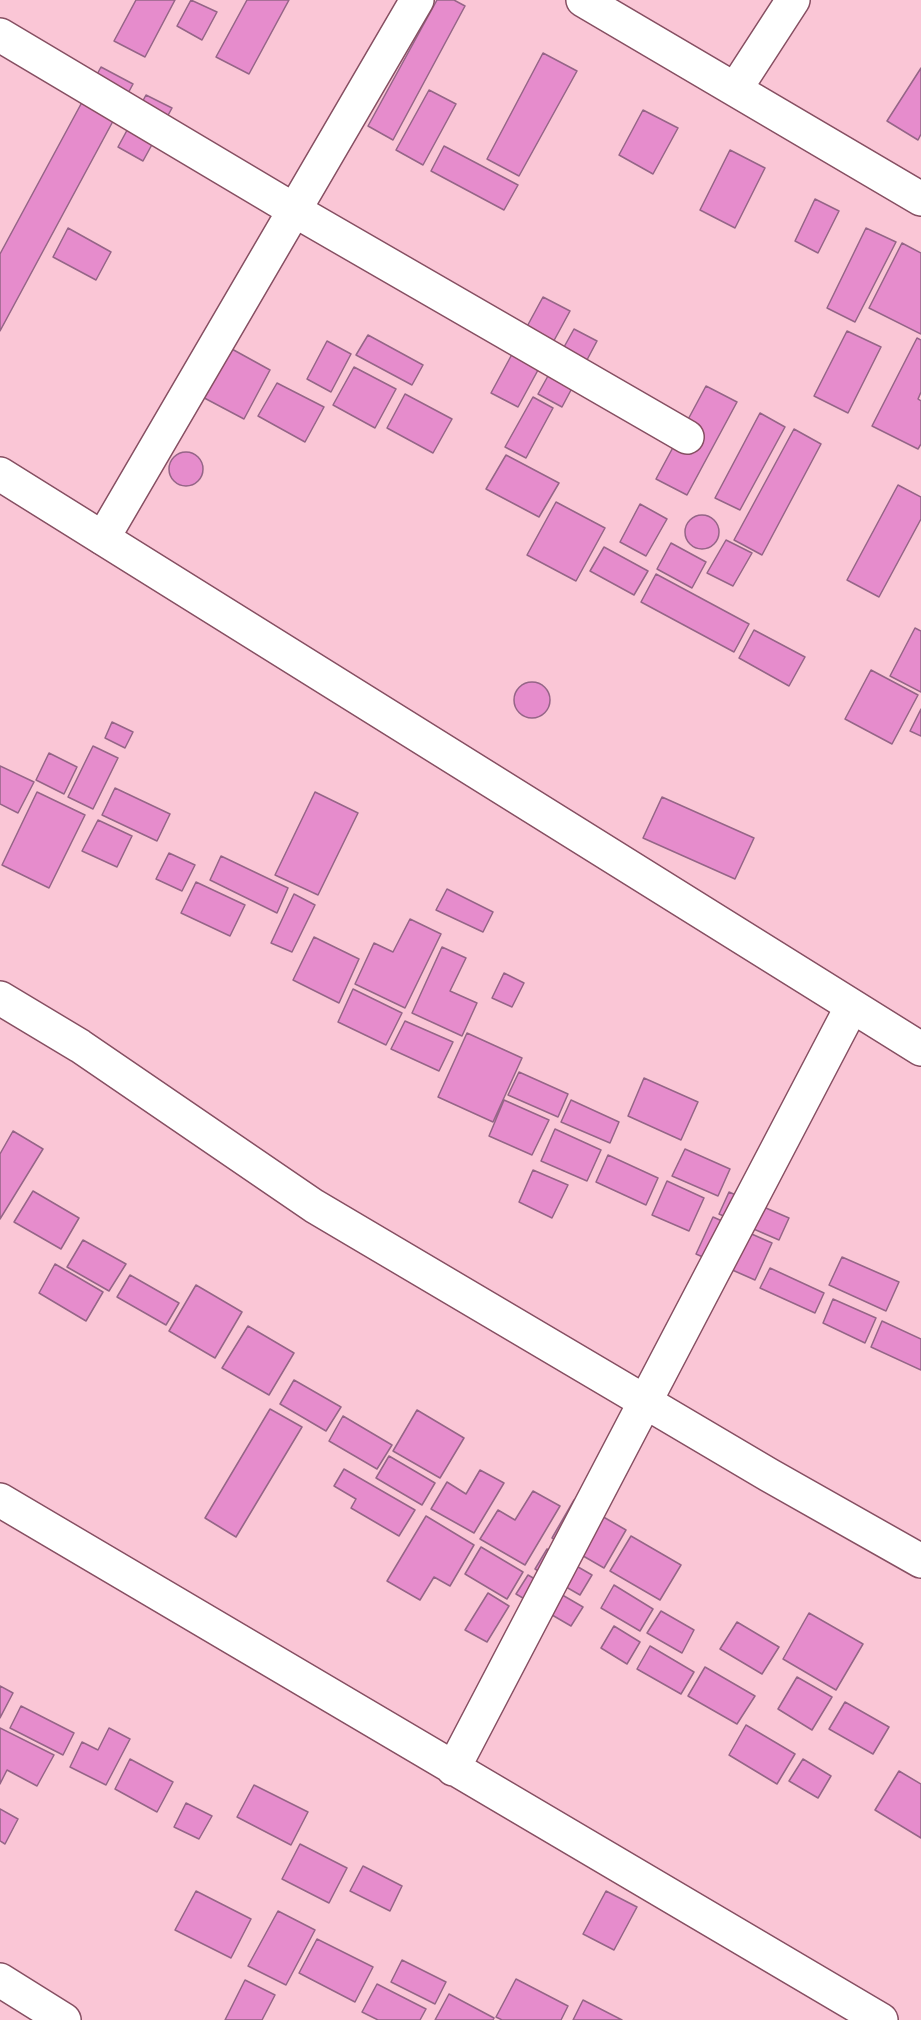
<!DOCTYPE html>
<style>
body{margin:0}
canvas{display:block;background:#fac6d6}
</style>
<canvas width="921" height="2020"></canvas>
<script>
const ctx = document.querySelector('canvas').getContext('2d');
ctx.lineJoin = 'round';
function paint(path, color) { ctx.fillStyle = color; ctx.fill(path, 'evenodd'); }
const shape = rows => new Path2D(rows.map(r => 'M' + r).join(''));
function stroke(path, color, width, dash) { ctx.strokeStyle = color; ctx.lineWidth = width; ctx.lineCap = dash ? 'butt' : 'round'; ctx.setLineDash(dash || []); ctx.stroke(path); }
const building = shape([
 [136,0,175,0,145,57,114,41,136,0],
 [191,0,217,12,202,40,177,26,191,0],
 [247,0,289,0,249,74,216,57,247,0],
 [437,0,454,0,465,6,393,140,368,126,437,0],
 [543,53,577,71,519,176,487,159,543,53],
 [101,67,133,84,0,331,0,254,101,67],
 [921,68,921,134,918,140,887,121,921,68],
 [429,90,456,104,423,165,396,150,429,90],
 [146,95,172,108,143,161,118,147,146,95],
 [643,110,678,128,653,174,619,155,643,110],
 [444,146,518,185,504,210,431,171,444,146],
 [730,150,765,168,735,228,700,210,730,150],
 [815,199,839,211,818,253,795,241,815,199],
 [68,228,111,252,96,280,53,257,68,228],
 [866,228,896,242,855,322,827,308,866,228],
 [902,243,921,253,921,334,869,308,902,243],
 [543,297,570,311,518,407,491,393,543,297],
 [574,329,597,341,562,407,538,394,574,329],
 [847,331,881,347,848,413,814,396,847,331],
 [368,335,423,365,412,385,356,355,368,335],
 [917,338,921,340,921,392,918,399,921,401,921,444,918,449,872,426,917,338],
 [327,341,351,354,331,392,307,379,327,341],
 [221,343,270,370,244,419,193,392,221,343],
 [354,367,396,389,375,428,333,405,354,367],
 [277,383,324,407,305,442,258,416,277,383],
 [706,386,737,402,687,495,656,479,706,386],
 [405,394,452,419,433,453,387,428,405,394],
 [533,397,553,408,526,458,505,447,533,397],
 [760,413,785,427,740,510,715,498,760,413],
 [794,429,821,444,762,555,734,540,794,429],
 '169 469a17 17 0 1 1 34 0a17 17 0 1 1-34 0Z',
 [506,455,559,483,539,517,486,489,506,455],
 [898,485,921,497,921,519,879,597,847,580,898,485],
 [556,502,605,528,576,581,527,555,556,502],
 [640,504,667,519,646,556,620,542,640,504],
 '685 532a17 17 0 1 1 34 0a17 17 0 1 1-34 0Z',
 [726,540,752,553,733,586,707,573,726,540],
 [671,543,706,562,692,588,657,569,671,543],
 [604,547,648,571,634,595,590,571,604,547],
 [656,574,749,624,734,652,641,602,656,574],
 [915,628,921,631,921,692,890,676,915,628],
 [754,630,805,657,789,686,739,658,754,630],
 [871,670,918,695,892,744,845,719,871,670],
 '514 700a18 18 0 1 1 36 0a18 18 0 1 1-36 0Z',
 [921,709,921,736,910,731,921,709],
 [112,722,133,732,125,748,105,738,112,722],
 [93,746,118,758,93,809,68,797,93,746],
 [49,753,77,767,64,794,36,780,49,753],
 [0,766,34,782,18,813,0,804,0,766],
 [115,788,170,814,157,841,102,815,115,788],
 [37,792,85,815,49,888,2,865,37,792],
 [315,792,358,813,318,895,275,875,315,792],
 [662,797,754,838,735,879,643,838,662,797],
 [98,820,132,836,117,867,82,851,98,820],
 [169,853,195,865,182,891,156,879,169,853],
 [221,856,288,888,277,913,210,880,221,856],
 [196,882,245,905,230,936,181,913,196,882],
 [447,889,493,912,483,932,436,910,447,889],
 [294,894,315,905,292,952,271,943,294,894],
 [410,919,441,934,405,1008,355,984,374,943,393,952,410,919],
 [314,937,359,959,339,1003,293,980,314,937],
 [442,947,466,958,450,991,477,1003,462,1036,412,1013,442,947],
 [504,973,524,983,512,1007,492,998,504,973],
 [353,989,402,1013,386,1045,338,1022,353,989],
 [405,1021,453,1042,439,1071,391,1049,405,1021],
 [467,1033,522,1058,493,1122,438,1097,467,1033],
 [519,1072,568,1094,558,1117,508,1095,519,1072],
 [644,1078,698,1102,681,1140,628,1116,644,1078],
 [504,1100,549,1120,532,1155,489,1136,504,1100],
 [571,1100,619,1122,610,1143,561,1122,571,1100],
 [555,1129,601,1150,587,1181,541,1161,555,1129],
 [13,1131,43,1149,0,1219,0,1154,13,1131],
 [685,1149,730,1169,718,1196,672,1176,685,1149],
 [608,1155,658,1178,646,1205,596,1182,608,1155],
 [533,1170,568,1185,552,1218,519,1202,533,1170],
 [667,1181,704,1198,689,1231,652,1215,667,1181],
 [33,1191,79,1218,61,1249,14,1222,33,1191],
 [729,1192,789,1218,779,1240,719,1214,729,1192],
 [713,1217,772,1243,755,1280,696,1254,713,1217],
 [83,1240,126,1264,109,1291,67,1267,83,1240],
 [842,1257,899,1282,886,1311,829,1285,842,1257],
 [55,1264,103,1292,86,1321,39,1293,55,1264],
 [770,1268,824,1293,815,1313,760,1288,770,1268],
 [130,1275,179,1303,166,1325,117,1297,130,1275],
 [196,1285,242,1312,215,1358,169,1331,196,1285],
 [833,1299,876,1318,865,1343,823,1323,833,1299],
 [882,1321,921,1339,921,1370,871,1347,882,1321],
 [248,1326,294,1353,269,1395,222,1368,248,1326],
 [294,1380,341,1407,326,1431,280,1404,294,1380],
 [270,1409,302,1427,236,1537,205,1518,270,1409],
 [417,1410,464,1438,440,1478,393,1451,417,1410],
 [343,1416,392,1445,377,1469,329,1441,343,1416],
 [389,1456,435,1483,422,1505,376,1478,389,1456],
 [344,1469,415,1510,399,1536,351,1508,356,1499,334,1486,344,1469],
 [480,1470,504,1483,474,1533,431,1509,447,1482,466,1494,480,1470],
 [533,1491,560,1506,525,1565,480,1539,498,1510,515,1520,533,1491],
 [574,1500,626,1530,604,1568,552,1538,574,1500],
 [426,1516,474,1545,450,1586,434,1577,420,1600,387,1581,426,1516],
 [631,1536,681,1565,660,1600,610,1571,631,1536],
 [481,1547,523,1572,507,1599,465,1574,481,1547],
 [547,1549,592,1575,580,1595,535,1569,547,1549],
 [528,1575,583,1607,571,1626,516,1594,528,1575],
 [614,1585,653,1609,640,1631,601,1608,614,1585],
 [488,1593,509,1606,487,1642,465,1630,488,1593],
 [661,1611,694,1630,682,1653,647,1633,661,1611],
 [809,1613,863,1644,836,1690,783,1659,809,1613],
 [737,1622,779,1647,762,1674,720,1649,737,1622],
 [614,1626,640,1642,627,1664,601,1648,614,1626],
 [650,1646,694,1672,681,1694,637,1669,650,1646],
 [705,1667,755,1696,737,1724,688,1696,705,1667],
 [797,1677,832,1697,812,1730,778,1709,797,1677],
 [0,1686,13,1693,0,1718,0,1686],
 [845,1702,889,1727,873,1754,829,1729,845,1702],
 [21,1706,74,1733,63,1755,10,1728,21,1706],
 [746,1725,795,1754,777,1784,729,1755,746,1725],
 [0,1728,54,1755,37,1786,7,1770,0,1784,0,1728],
 [109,1728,130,1739,106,1785,70,1767,82,1742,98,1750,109,1728],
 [130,1759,173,1782,157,1812,115,1789,130,1759],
 [803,1759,831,1776,818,1798,789,1781,803,1759],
 [899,1771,921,1784,921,1838,875,1810,899,1771],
 [254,1785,308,1812,291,1845,237,1817,254,1785],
 [186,1803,212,1816,199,1839,174,1827,186,1803],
 [0,1809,18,1819,5,1844,0,1841,0,1809],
 [300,1844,347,1868,329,1903,282,1879,300,1844],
 [363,1866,402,1886,390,1911,350,1891,363,1866],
 [196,1891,251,1919,231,1958,175,1930,196,1891],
 [606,1891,637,1907,614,1950,583,1934,606,1891],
 [278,1911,315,1930,286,1985,248,1966,278,1911],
 [317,1939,373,1967,355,2002,299,1973,317,1939],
 [402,1960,446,1982,435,2004,391,1982,402,1960],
 [516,1979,568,2006,561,2020,502,2020,496,2017,516,1979],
 [245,1980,275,1995,262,2020,225,2020,245,1980],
 [377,1984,426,2009,420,2020,378,2020,362,2012,377,1984],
 [449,1994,494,2018,493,2020,435,2020,449,1994],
 [583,2000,622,2020,573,2020,583,2000]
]);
paint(building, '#e68ccc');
stroke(building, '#956587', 1.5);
const street = shape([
 [583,0,921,199],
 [0,35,294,210,687,437],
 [736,88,793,0],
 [103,538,417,0],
 [0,998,80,1046,314,1206,769,1475,921,1561],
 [0,1500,881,2020],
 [453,1769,851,1008],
 [0,1980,64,2020]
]);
const secondary = shape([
 [0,474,921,1049]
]);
stroke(street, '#864f62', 36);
stroke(secondary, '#864f62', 36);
stroke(street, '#fff', 33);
stroke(secondary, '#fff', 33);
</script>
